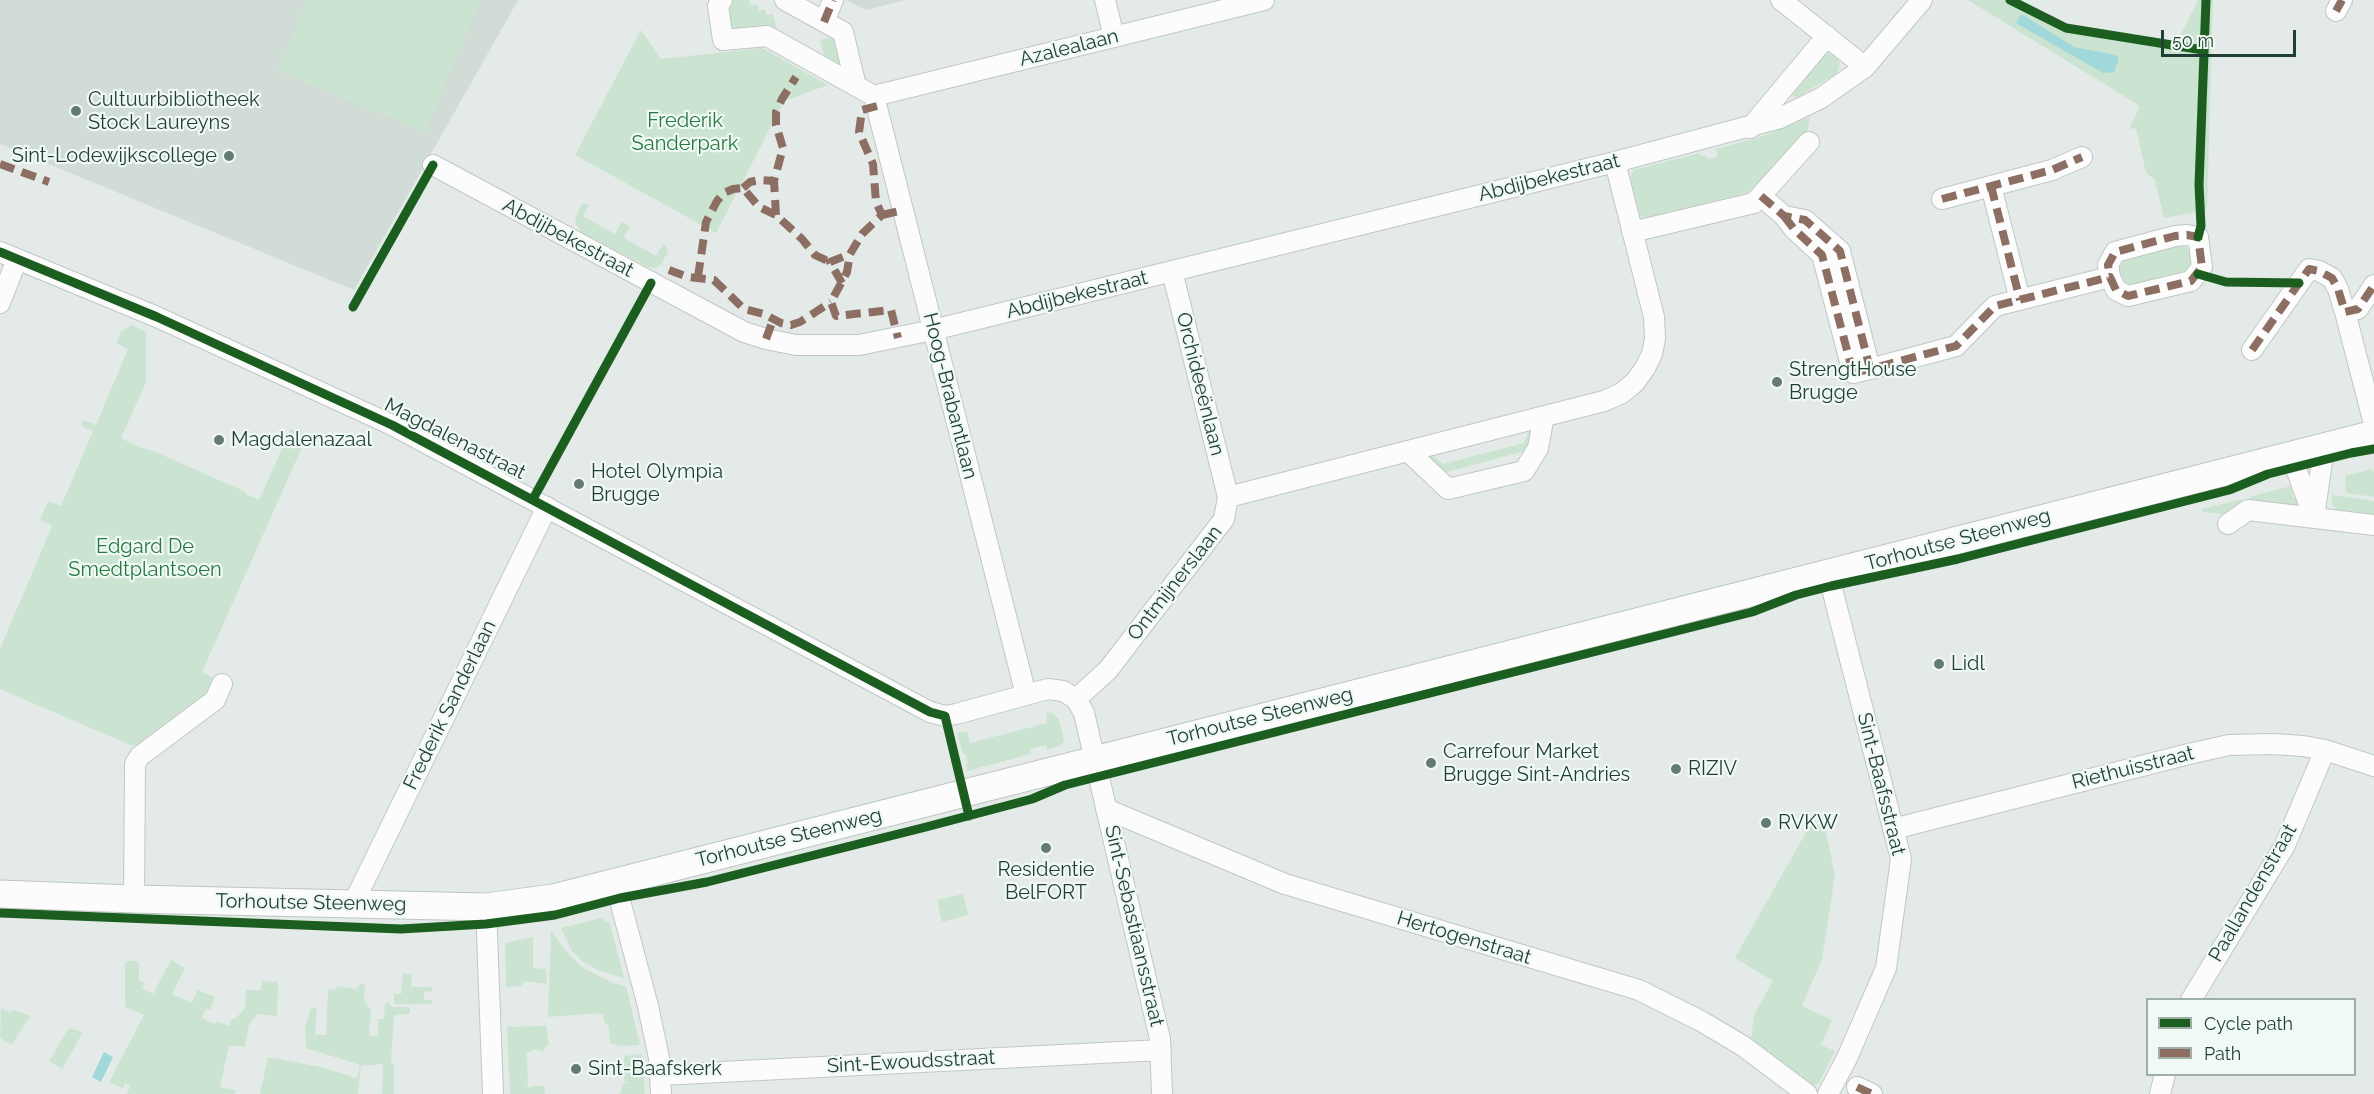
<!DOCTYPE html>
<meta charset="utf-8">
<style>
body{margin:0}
#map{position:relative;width:2374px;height:1094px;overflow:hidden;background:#e4eae7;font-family:Raleway,sans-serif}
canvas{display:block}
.legend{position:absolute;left:2146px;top:998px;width:210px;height:78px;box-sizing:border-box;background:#f1f9f4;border:2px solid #9dafa7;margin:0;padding:8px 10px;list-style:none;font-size:18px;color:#1f3f34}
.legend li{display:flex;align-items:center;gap:12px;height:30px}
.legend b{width:30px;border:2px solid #9dafa7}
.scale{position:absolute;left:2161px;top:30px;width:135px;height:27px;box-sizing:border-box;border:3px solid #1f3f34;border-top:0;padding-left:8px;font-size:18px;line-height:21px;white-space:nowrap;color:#1f3f34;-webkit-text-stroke:4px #f1f9f4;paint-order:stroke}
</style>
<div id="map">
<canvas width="2374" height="1094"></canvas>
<ul class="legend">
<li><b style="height:8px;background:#1b5e20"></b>Cycle path</li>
<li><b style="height:8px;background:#8d6e63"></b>Path</li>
</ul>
<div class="scale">50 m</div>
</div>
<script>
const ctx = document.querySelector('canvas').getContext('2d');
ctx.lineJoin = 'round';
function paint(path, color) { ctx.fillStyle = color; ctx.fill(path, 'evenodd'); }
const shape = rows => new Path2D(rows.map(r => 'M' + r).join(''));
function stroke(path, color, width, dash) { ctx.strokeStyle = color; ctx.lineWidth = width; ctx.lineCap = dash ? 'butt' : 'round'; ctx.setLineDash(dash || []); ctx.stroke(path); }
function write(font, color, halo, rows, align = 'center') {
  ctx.font = font + ' Raleway,sans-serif'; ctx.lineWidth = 4.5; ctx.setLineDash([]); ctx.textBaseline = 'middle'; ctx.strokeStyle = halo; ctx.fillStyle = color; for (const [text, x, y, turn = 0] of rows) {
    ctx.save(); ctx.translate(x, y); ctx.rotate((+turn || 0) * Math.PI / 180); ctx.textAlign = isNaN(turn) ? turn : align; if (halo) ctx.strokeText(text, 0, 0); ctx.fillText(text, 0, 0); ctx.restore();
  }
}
paint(shape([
 [0,0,518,0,354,290,0,144],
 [846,0,906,0,866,10]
]), '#d1dcd6');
paint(shape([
 [307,0,480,0,425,132,278,71],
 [731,0,749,0,751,6,757,4,759,11,765,9,767,15,773,14,778,33,730,32,727,7],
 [1968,0,2021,0,2066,24,2177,42,2198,0,2213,0,2207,210,2164,218,2155,180,2146,173,2136,128,2129,129,2140,106],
 [641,30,661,59,762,48,828,85,784,101,716,233,575,155],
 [833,37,836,38,843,68,825,59,820,40],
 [1829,53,1837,58,1840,63,1837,73,1806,92,1798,97,1793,96,1791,92,1820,57],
 [1810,117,1806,138,1802,135,1755,187,1746,193,1645,219,1640,216,1630,178,1633,170,1700,153,1701,156,1706,155,1707,159,1718,157,1716,149,1760,137],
 [582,204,589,204,583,216,615,234,622,222,630,226,624,238,656,256,663,244,666,246,668,252,661,264,656,268,650,268,581,232,576,224,575,219],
 [2178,244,2186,247,2191,254,2190,267,2184,274,2129,286,2120,279,2118,268,2123,259],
 [132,325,146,332,146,382,121,438,141,448,151,450,246,492,245,494,259,500,291,429,307,436,202,672,214,678,208,695,140,745,130,745,0,689,0,649,52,526,40,520,48,501,61,506,93,431,81,426,83,420,96,425,128,349,116,343,121,331],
 [1529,431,1532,431,1529,450,1443,473,1428,458,1433,456,1443,464,1524,443],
 [2372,469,2374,472,2374,497,2346,493,2345,476],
 [2291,486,2293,498,2298,497,2299,507,2252,505,2249,497],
 [2332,495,2374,501,2374,515,2337,510,2332,504],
 [2241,499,2243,504,2231,515,2203,512,2202,509],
 [1051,712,1059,719,1064,741,1060,746,1047,750,1046,745,1030,749,1031,754,967,771,966,764,968,763,965,754,963,754,957,733,967,731,970,743,1047,723,1046,713],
 [1824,823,1835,875,1822,959,1802,1006,1832,1020,1821,1045,1835,1051,1819,1083,1811,1087,1751,1041,1754,1015,1773,981,1735,958,1809,827],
 [963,894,968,915,942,922,937,900],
 [601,918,610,924,624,978,600,971,583,962,572,951,564,935,561,928],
 [551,931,566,951,582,967,613,983,626,986,640,1045,621,1046,610,1043,609,1026,604,1021,603,1013,548,1017],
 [533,937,533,968,546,969,547,984,525,981,521,986,506,987,505,943],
 [171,960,185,968,172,994,192,1003,197,990,215,997,210,1010,206,1009,202,1018,215,1024,217,1021,229,1026,232,1019,235,1019,245,1008,246,990,261,990,262,981,278,982,277,1016,257,1014,249,1025,245,1047,229,1045,220,1087,236,1090,235,1094,127,1094,130,1086,125,1083,123,1088,109,1082,144,1015,125,1007,125,961,139,961,139,981,144,983,142,988,153,994],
 [403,973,412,974,411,987,432,987,432,991,424,992,424,1000,432,1000,432,1004,394,1004,394,994,401,994],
 [360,984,365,985,364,1000,371,1010,369,1036,378,1037,378,1019,384,1019,385,1003,388,1002,392,1007,410,1007,410,1014,394,1015,391,1063,394,1064,394,1094,382,1094,383,1064,361,1066,358,1094,260,1094,268,1057,321,1067,357,1078,360,1065,306,1048,305,1028,311,1007,317,1008,315,1035,326,1035,328,989,336,990,337,986,357,989],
 [1,1008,10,1013,13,1010,30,1016,12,1045,0,1038],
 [546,1026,549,1045,544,1048,543,1052,535,1049,531,1052,527,1052,527,1055,524,1056,527,1057,528,1084,525,1086,528,1086,529,1090,530,1086,544,1086,545,1094,510,1094,507,1027],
 [69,1028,83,1032,62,1069,49,1061],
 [642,1054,645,1094,620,1094,624,1083,628,1083,624,1081,624,1056]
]), '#cbe4d1');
paint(shape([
 [2021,14,2074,47,2116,55,2119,58,2114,72,2103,73,2016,23],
 [104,1052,113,1057,101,1082,92,1077]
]), '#a1d8dc');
const street = shape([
 [722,0,718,6,723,40,767,36,874,96],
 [785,0,843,32,856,86],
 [1105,0,1114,37],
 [1781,0,1865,67],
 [2336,11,2342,0],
 [824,22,833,0],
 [874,96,1026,695],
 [874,96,1264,0],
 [1750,128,1827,36],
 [433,165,744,332,766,339,796,345,859,345,933,330,1615,162,1780,118,1821,98,1865,67,1922,0],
 [1991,186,2020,300],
 [1761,196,1784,216,1805,220,1840,251,1870,369,1956,346,1995,306,2110,277,2116,290,2128,296,2191,281,2202,267,2198,237,2187,235,2175,236,2115,252,2108,265,2110,277],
 [1942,199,2052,170,2082,157],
 [1784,216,1794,229,1822,255,1853,373,1870,369],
 [1632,232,1754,203,1809,142],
 [0,252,157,317,392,425,930,712,945,716,956,714,1048,689,1063,691,1076,699,1084,713,1160,1039,1162,1094],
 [0,303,17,259],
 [2345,312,2374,424],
 [2252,350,2309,269,2319,271,2332,278,2338,289,2345,312,2358,309,2374,285],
 [1408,451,1448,489,1524,471,1538,448,1544,416],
 [2291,455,2313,515],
 [1228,497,1604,401,1622,393,1635,382,1645,368,1652,354,1655,339,1654,317,1615,162],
 [2314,517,2324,447],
 [2228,524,2248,510,2374,525],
 [1828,573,1901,859,1886,968,1847,1058,1828,1094],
 [1076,699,1108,670,1224,519,1228,497,1172,271],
 [1106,809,1285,884,1639,990,1701,1021,1743,1046,1807,1094],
 [1893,829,2193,753,2229,745,2273,744,2303,746,2325,750,2374,766],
 [615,882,648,1006,659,1058,661,1094],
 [134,899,135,764,140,756,215,700,222,684],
 [353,904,547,507],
 [486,907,493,1094],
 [2191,1000,2285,845,2325,750],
 [661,1075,1161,1050],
 [1857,1087,1872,1094],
 [2160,1094,2165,1074]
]);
const secondary = shape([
 [0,894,134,899,486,907,553,898,2374,434]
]);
stroke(street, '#c1c7c4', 22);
stroke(secondary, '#bdc6c2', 29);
stroke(street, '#fbfcfb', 20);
stroke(secondary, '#fbfcfb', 27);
stroke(shape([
 [2336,11,2342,0],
 [824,22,833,0],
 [877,106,862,110,859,132,873,164,876,202,882,215,862,234,850,254,847,272,831,302,836,316,891,310,898,338],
 [0,164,49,182],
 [1991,186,2020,300],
 [743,188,750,182,759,180,774,181],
 [1761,196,1784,216,1805,220,1840,251,1870,369,1956,346,1995,306,2110,277,2116,290,2128,296,2191,281,2202,267,2198,237,2187,235,2175,236,2115,252,2108,265,2110,277],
 [1942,199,2052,170,2082,157],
 [776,215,774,181,783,148,776,125,776,112,782,99,796,77],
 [882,215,903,210],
 [1784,216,1794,229,1822,255,1853,373,1870,369],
 [669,270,688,277,714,280,744,309,764,314,781,323,791,325,800,322,831,302],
 [698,277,706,222,717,201,724,193,733,189,743,188,759,207,776,215,802,239,815,255,830,262],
 [842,283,830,262,850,254],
 [766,339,773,320],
 [2252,350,2309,269,2319,271,2332,278,2338,289,2345,312,2358,309,2374,285],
 [1857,1087,1872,1094]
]), '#8d6e63', 8, [15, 8]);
stroke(shape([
 [2010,0,2066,28,2203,50],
 [2198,237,2201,226,2199,185,2206,0],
 [0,252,157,317,392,425,930,712,945,716,969,816],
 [2198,274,2226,282,2299,283],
 [353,307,433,165],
 [533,499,651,283],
 [0,913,401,929,486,924,555,915,620,898,707,882,926,827,1032,799,1065,785,1752,612,1796,595,1831,586,1958,559,2229,490,2268,474,2351,453,2374,449]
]), '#1b5e20', 9);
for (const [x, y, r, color] of [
 [76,111,6,"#647b73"],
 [229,156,6,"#647b73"],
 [1777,382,6,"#647b73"],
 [219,440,6,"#647b73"],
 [579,484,6,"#647b73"],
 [1939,664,6,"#647b73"],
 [1431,763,6,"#647b73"],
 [1676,769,6,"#647b73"],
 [1766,823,6,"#647b73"],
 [1046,848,6,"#647b73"],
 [576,1069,6,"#647b73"]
]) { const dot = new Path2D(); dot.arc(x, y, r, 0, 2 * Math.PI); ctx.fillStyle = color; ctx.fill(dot); stroke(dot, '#f1f9f4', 2); }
write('20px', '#1f3f34', '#f1f9f4', [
 ["Azalealaan",1069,48,-14],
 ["Abdijbekestraat",1549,178,-14],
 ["Abdijbekestraat",568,238,28],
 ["Abdijbekestraat",1077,295,-14],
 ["Orchideeënlaan",1200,384,76],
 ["Hoog-Brabantlaan",950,396,76],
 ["Magdalenastraat",455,439,27],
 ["Torhoutse Steenweg",1958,540,-15],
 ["Ontmijnerslaan",1175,583,-52],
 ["Frederik Sanderlaan",450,705,-64],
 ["Torhoutse Steenweg",1260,717,-14],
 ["Riethuisstraat",2133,768,-14],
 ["Sint-Baafsstraat",1881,784,76],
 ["Torhoutse Steenweg",789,838,-14],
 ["Paallandenstraat",2253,893,-60],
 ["Torhoutse Steenweg",311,903,1],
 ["Sint-Sebastiaansstraat",1134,926,77],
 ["Hertogenstraat",1464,938,17],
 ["Sint-Ewoudsstraat",911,1062,-3]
]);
write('20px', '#1f3f34', '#f1f9f4', [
 ["Cultuurbibliotheek",88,100],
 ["Stock Laureyns",88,123],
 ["Sint-Lodewijkscollege",217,156,"right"],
 ["StrengtHouse",1789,370],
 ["Brugge",1789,393],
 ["Magdalenazaal",231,440],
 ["Hotel Olympia",591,472],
 ["Brugge",591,495],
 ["Lidl",1951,664],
 ["Carrefour Market",1443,752],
 ["Brugge Sint-Andries",1443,775],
 ["RIZIV",1688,769],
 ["RVKW",1778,823],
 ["Residentie",1046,870,"center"],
 ["BelFORT",1046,893,"center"],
 ["Sint-Baafskerk",588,1069]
], 'left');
write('20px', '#26793f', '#f1f9f4', [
 ["Frederik",685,121],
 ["Sanderpark",685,144],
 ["Edgard De",145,547],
 ["Smedtplantsoen",145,570]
]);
</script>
